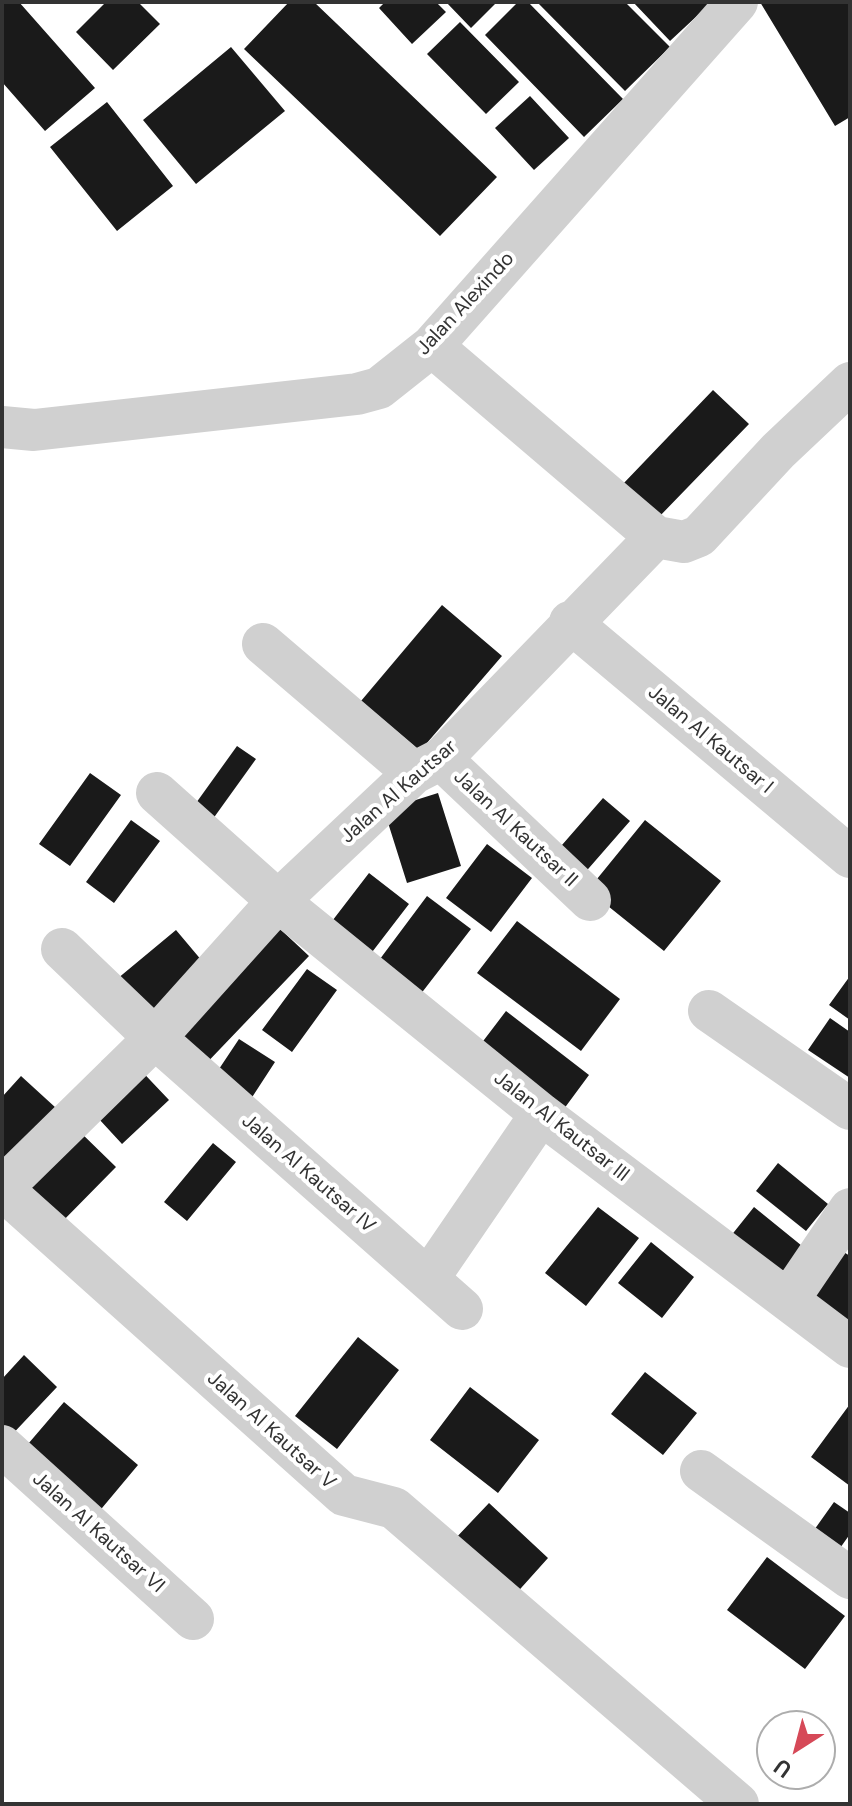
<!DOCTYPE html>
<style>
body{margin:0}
#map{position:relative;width:852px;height:1806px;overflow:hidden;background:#fff;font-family:"DM Sans",sans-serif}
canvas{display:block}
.frame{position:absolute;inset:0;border:4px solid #333;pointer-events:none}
.north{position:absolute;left:756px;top:1710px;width:80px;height:80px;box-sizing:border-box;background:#fff;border:2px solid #adadad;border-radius:50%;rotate:216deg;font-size:22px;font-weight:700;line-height:32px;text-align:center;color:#333}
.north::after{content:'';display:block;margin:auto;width:28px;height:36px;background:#d64958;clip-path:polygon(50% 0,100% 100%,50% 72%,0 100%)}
</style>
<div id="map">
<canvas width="852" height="1806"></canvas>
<div class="frame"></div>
<div class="north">U</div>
</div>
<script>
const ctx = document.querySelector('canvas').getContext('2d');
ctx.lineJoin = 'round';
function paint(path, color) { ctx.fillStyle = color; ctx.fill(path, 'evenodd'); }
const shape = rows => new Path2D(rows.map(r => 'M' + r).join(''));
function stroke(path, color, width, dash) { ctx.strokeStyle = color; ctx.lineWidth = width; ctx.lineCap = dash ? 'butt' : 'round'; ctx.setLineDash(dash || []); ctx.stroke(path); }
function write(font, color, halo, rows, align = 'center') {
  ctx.font = font + ' "DM Sans",sans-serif'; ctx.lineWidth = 8; ctx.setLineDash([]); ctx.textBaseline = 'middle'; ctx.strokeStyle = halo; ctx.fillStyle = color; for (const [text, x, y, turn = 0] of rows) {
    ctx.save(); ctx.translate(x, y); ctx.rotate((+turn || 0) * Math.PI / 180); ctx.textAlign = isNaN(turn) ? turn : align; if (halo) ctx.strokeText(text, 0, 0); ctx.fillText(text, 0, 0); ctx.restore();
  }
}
paint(shape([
 [2,2,19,2,95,88,45,131,2,82],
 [106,2,138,2,160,24,113,70,76,32],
 [289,2,314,2,497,177,440,236,244,49],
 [385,2,436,2,446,12,412,44,379,8],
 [446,2,497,2,471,28],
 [518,2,528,2,623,99,584,137,485,35],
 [537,2,625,2,670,47,625,91],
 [633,2,712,2,670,41],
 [760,2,850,2,850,117,835,126],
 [460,22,519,82,486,114,427,54],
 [231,47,285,111,196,184,143,120],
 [530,96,569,138,534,170,495,128],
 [107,102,173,186,117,231,50,147],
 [713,390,749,424,657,519,622,485],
 [442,605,502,656,420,751,361,701],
 [237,746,256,759,210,823,191,810],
 [90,773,121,795,70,866,39,844],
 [438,793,461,866,407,883,384,810],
 [603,798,630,821,582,876,555,853],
 [131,820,160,841,114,903,86,882],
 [645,820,721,881,664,951,588,890],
 [487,844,532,878,491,932,446,898],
 [369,873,409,904,366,960,326,929],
 [427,896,471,929,420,995,377,963],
 [517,921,620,999,581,1051,477,973],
 [278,927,309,956,198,1072,167,1043],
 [176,930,208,968,150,1017,117,979],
 [307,969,337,990,292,1052,262,1030],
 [850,976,850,1020,829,1005],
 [506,1011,589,1075,555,1121,471,1057],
 [830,1018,850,1032,850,1078,808,1050],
 [239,1039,275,1062,247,1105,211,1081],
 [133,1062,169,1100,122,1144,87,1106],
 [21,1076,56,1108,6,1161,2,1157,2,1097],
 [77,1129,116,1167,53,1231,14,1194],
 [213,1143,236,1162,187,1221,164,1202],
 [778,1163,828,1204,806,1231,756,1191],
 [598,1207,639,1238,586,1306,545,1273],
 [754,1207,807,1250,782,1280,730,1237],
 [651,1242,694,1277,662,1318,618,1283],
 [839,1249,850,1256,850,1325,804,1300],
 [358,1337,399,1370,337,1449,295,1416],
 [24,1355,57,1387,6,1441,2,1437,2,1379],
 [645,1372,697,1413,663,1455,611,1414],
 [470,1387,539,1440,498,1493,430,1440],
 [64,1402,138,1465,97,1514,22,1451],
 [850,1404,850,1486,811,1457],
 [834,1502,850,1513,850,1534,833,1558,807,1540],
 [489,1503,548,1558,513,1597,453,1541],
 [767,1557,845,1616,805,1669,727,1610]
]), '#1a1a1a');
stroke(shape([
 [2,427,34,430,357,394,379,388,432,346,737,2],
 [656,537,684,542,699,536,778,451,850,383],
 [570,622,850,857],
 [263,644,414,773],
 [441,759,590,900],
 [157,793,278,901,541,1114,850,1347],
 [62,949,155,1038,462,1309],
 [709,1011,850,1109],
 [2,1188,155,1038,278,901,414,773,441,759,656,537,432,346],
 [2,1189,344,1495,394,1508,738,1804],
 [428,1279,541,1114],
 [789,1299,850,1209],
 [2,1446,193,1619],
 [701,1471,850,1578]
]), '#d0d0d0', 42);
write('20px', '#333', '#fff', [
 ["Jalan Alexindo",466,304,-47],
 ["Jalan Al Kautsar I",710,740,40],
 ["Jalan Al Kautsar",399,792,-41],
 ["Jalan Al Kautsar II",515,829,43],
 ["Jalan Al Kautsar III",561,1127,38],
 ["Jalan Al Kautsar IV",308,1174,41],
 ["Jalan Al Kautsar V",271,1431,42],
 ["Jalan Al Kautsar VI",98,1533,42]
]);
</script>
